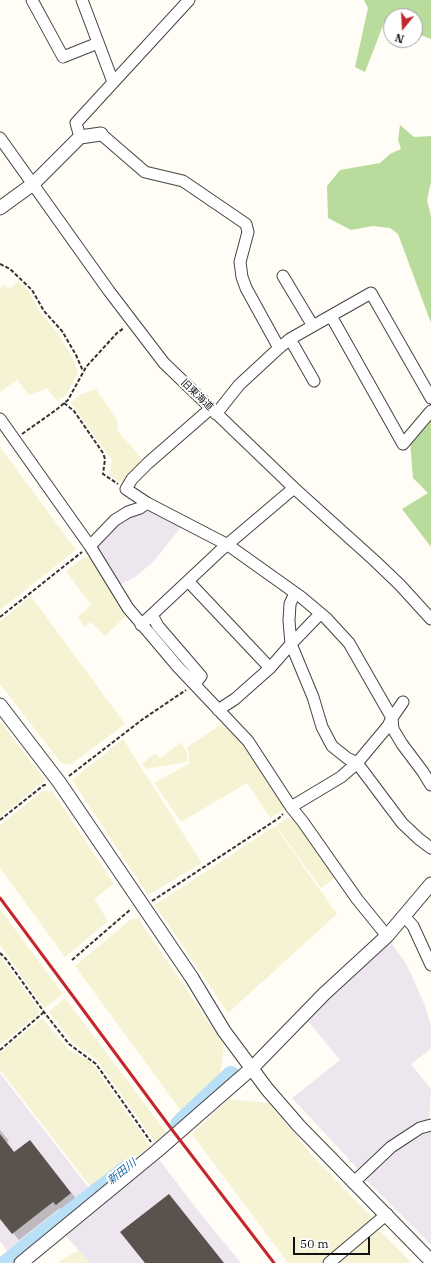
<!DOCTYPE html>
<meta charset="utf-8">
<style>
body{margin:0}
#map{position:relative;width:431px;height:1263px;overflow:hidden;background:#fffdf5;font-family:"IBM Plex Serif",serif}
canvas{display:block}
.north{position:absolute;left:383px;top:8px;width:40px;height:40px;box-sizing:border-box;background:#fff;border:1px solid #a0a0a0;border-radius:50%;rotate:198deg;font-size:11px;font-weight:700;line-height:16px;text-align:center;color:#111}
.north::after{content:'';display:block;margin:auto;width:14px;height:18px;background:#c4262e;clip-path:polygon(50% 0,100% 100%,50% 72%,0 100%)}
.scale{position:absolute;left:293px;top:1237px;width:77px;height:18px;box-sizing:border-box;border:2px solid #111;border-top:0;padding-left:5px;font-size:12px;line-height:14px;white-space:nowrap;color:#111;-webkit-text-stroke:3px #fff;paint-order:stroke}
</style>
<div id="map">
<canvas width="431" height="1263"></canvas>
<div class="north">N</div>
<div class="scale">50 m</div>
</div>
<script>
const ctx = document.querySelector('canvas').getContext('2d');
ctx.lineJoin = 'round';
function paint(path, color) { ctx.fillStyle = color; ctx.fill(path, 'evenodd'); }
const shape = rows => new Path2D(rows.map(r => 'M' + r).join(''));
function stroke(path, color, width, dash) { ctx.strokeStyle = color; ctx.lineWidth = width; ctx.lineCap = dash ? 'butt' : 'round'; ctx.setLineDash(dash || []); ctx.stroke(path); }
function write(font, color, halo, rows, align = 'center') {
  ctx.font = font + ' "IBM Plex Serif","Noto Sans JP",serif'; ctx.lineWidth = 4; ctx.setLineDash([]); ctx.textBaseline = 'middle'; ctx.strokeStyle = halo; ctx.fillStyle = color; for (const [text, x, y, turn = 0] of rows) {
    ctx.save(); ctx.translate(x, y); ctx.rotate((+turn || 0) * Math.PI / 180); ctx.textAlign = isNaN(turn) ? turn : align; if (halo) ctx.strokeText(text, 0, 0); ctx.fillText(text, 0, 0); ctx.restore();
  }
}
paint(shape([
 [153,510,183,525,153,562,135,577,119,585,94,546,119,520,129,515],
 [390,941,407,965,426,1008,431,1026,431,1049,411,1064,431,1089,429,1120,418,1124,359,1170,292,1098,340,1060,307,1020],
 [0,1073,92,1192,11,1256,0,1241],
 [431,1130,431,1245,364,1178,393,1152],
 [157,1157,200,1213,241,1263,90,1263,66,1236]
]), '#eee6ef');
paint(shape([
 [19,281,29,292,41,313,59,335,73,358,78,373,66,395,57,401,47,388,29,395,17,380,0,392,0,290,2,284,10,289],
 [96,389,118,422,117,430,145,462,126,485,109,475,112,460,71,403,79,395],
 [0,447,76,550,0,610],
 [90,557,127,615,105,636,91,622,84,627,78,617,91,605,66,571,83,558],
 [31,596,125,724,70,765,61,763,0,684,0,621],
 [0,721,45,780,0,817],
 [222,724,246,747,284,805,283,810,270,818,247,783,181,822,154,783,190,763,187,747],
 [123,739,202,863,148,895,72,780],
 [182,742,187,754,187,761,186,762,146,769,142,764,155,753,160,758],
 [42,791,52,791,114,884,94,899,108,921,65,957,0,868,0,825],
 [287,818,293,819,337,877,321,888,276,826],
 [275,826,337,914,228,1013,155,905],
 [0,909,63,994,44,1008,0,945],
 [138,918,224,1045,220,1078,181,1111,75,966,130,920],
 [0,956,40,1011,37,1015,0,1045],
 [65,998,166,1132,155,1142,97,1060,74,1044,49,1012],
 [42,1018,69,1050,91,1062,150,1146,94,1191,0,1070,0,1053],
 [229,1099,268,1103,315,1159,375,1220,322,1263,288,1263,192,1134],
 [379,1230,412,1263,338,1263],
 [79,1250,90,1263,57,1263,58,1262]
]), '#f6f3d4');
paint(shape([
 [364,0,431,0,431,39,415,33,415,16,391,16,391,25,384,23,365,72,355,67,368,8],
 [400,125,414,137,431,136,431,182,427,200,431,216,431,323,398,234,390,228,373,226,351,230,328,218,327,186,340,170,380,163,390,154,401,149,398,140],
 [431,419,431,547,402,509,428,493,413,478,410,441]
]), '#b9dc9c');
paint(shape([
 [0,1130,9,1141,7,1142,15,1153,36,1148,77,1200,63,1211,60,1208,19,1240,0,1217],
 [175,1202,224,1263,147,1263]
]), '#0003');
stroke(shape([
 [179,1124,231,1075],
 [7,1263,25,1248,125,1170]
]), '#b9e0f7', 18);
paint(shape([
 [0,1134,14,1152,30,1140,71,1193,56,1205,53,1202,12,1234,0,1219],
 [169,1194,224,1263,145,1263,120,1232]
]), '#5a524d');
const minor = shape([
 [32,0,63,57,98,43],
 [82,0,113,82],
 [101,134,145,172,183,181,246,224,248,232,240,262,242,277,246,288,279,348],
 [80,137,76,123,189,0],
 [0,138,109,291,164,363,294,488,375,561,400,585,431,619],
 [283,276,313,326],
 [331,316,403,444,431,411],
 [290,339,314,381],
 [216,414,239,385,279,348,290,339,371,293,431,398],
 [0,419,90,546,128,608,178,667,248,741,291,807,303,822,357,899,387,936],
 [147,503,228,545,301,597,326,618,349,643,392,718,393,729,402,744,423,772,431,785],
 [90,546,115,520,128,512,140,508,147,503,126,489,132,479,148,463,210,409],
 [188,581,270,668],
 [295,593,290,604,289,621,291,644,313,697,322,727,332,746,347,758,357,763,388,726,392,718,403,702],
 [152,615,158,626,201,676,195,684],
 [141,625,222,549,294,488],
 [218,710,235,699,270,668,291,644,320,614],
 [291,807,341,777,357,763,402,823,419,839,431,848],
 [404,916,413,926,431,965],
 [353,1183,391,1147,420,1128,431,1125],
 [329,1263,387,1214]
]);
const tertiary = shape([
 [0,208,33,184,80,137,101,134],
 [0,705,59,782,192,978,224,1031,267,1089,299,1126,431,1261],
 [21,1263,157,1151,252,1068,324,994,387,936,431,884]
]);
stroke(minor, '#444', 13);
stroke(tertiary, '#444', 15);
stroke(shape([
 [0,264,10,269,32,290,44,311,62,331,76,355,83,371],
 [64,403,74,411,103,453,105,459,103,474,118,484],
 [22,434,56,410,68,400,86,367,117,333,124,328],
 [0,617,82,552],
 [69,776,143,719,186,690],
 [0,820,44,785,46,785],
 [152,901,279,818,283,814],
 [0,953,6,959,44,1012,69,1044,96,1064,151,1142],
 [72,960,131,909],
 [0,1050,44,1012]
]), '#333', 2, [4, 2]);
stroke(minor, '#fff', 11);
stroke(tertiary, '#fff', 13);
stroke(shape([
 [0,898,173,1131,274,1263]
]), '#c4262e', 3);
write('10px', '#111', '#fff', [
 ["旧東海道",197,395,44]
]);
write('italic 11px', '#1768a6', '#fff', [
 ["新田川",122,1172,-38]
]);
</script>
